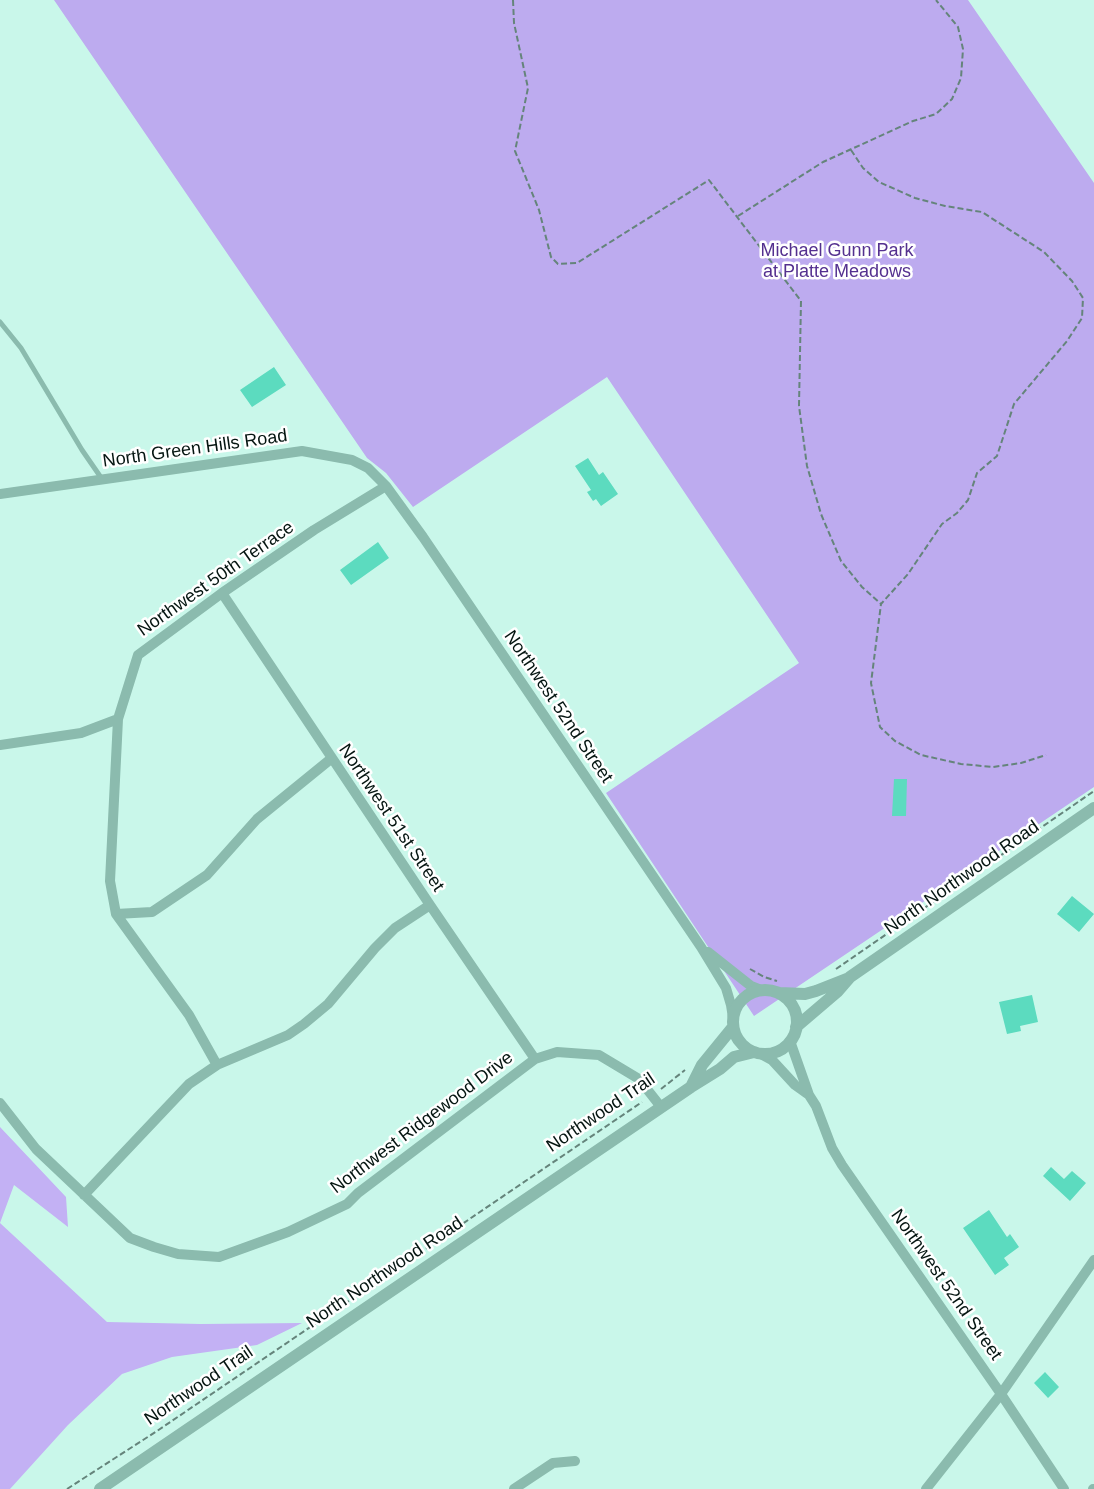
<!DOCTYPE html>
<style>
body{margin:0}
canvas{display:block;background:#c9f7ea}
</style>
<canvas width="1094" height="1489"></canvas>
<script>
const ctx = document.querySelector('canvas').getContext('2d');
ctx.lineJoin = 'round';
function paint(path, color) { ctx.fillStyle = color; ctx.fill(path, 'evenodd'); }
const shape = rows => new Path2D(rows.map(r => 'M' + r).join(''));
function stroke(path, color, width, dash) { ctx.strokeStyle = color; ctx.lineWidth = width; ctx.lineCap = dash ? 'butt' : 'round'; ctx.setLineDash(dash || []); ctx.stroke(path); }
function write(font, color, halo, rows, align = 'center') {
  ctx.font = font + ' Helvetica,sans-serif'; ctx.lineWidth = 5; ctx.setLineDash([]); ctx.textBaseline = 'middle'; ctx.strokeStyle = halo; ctx.fillStyle = color; for (const [text, x, y, turn = 0] of rows) {
    ctx.save(); ctx.translate(x, y); ctx.rotate((+turn || 0) * Math.PI / 180); ctx.textAlign = isNaN(turn) ? turn : align; if (halo) ctx.strokeText(text, 0, 0); ctx.fillText(text, 0, 0); ctx.restore();
  }
}
paint(shape([
 [54,0,968,0,1094,183,1094,787,754,1016,606,793,799,663,607,377,413,507,386,473,367,458]
]), '#bdabef');
paint(shape([
 [0,1127,66,1197,68,1227,14,1185,0,1223,107,1322,201,1324,302,1323,257,1345,172,1357,122,1374,68,1425,10,1489,0,1489]
]), '#c3b1f4');
paint(shape([
 [274,367,286,385,252,407,240,390],
 [588,458,599,475,603,472,618,494,601,506,596,499,593,501,587,492,591,490,575,466],
 [378,542,389,558,351,585,340,570],
 [894,779,907,779,906,816,892,816],
 [1072,896,1094,914,1079,932,1057,914],
 [1032,995,1038,1022,1020,1026,1021,1031,1007,1034,999,1002],
 [1051,1167,1064,1179,1072,1171,1086,1183,1070,1201,1043,1176],
 [989,1210,1007,1237,1010,1234,1019,1247,1004,1258,1009,1265,995,1275,963,1228],
 [1045,1372,1059,1387,1048,1398,1034,1383]
]), '#5cdbbf');
stroke(shape([
 [513,0,514,23,528,88,515,151,539,210,551,257,558,264,577,263,709,180,801,301,799,406,807,466,821,514,841,561,862,587,881,604],
 [851,150,863,168,879,182,915,198,945,206,982,212,1044,252,1072,281,1083,298,1082,318,1067,341,1014,404,997,456,977,473,968,500,957,513,942,524,908,574,881,604,871,683,880,727,895,741,921,755,961,764,993,767,1021,763,1046,755],
 [738,216,823,162,913,121,936,114,952,99,961,78,963,49,958,27,936,0],
 [750,969,764,977,777,981],
 [836,969,1094,791],
 [661,1089,685,1070],
 [67,1489,157,1431,642,1102]
]), '#65847b', 2, [6, 3]);
stroke(shape([
 [0,322,21,348,82,450,102,479]
]), '#8bbbae', 5);
stroke(shape([
 [0,494,302,451,352,460,368,468,386,486,423,537,701,947,726,988,731,1005,733,1018],
 [222,593,430,905,535,1059],
 [0,745,81,733,118,719],
 [116,914,152,912,207,875,257,819,332,758],
 [708,952,751,986,761,990],
 [790,1041,809,1095,816,1106,832,1148,842,1165,1001,1394,1064,1489],
 [761,1054,772,1060,795,1085,809,1095],
 [217,1065,189,1015,116,914,110,881,118,719,138,655,222,593,314,530,386,486],
 [0,1103,36,1149,130,1238,154,1247,178,1254,219,1257,288,1232,347,1204,358,1193,535,1059,557,1052,599,1055,639,1079,661,1107],
 [84,1195,189,1084,217,1065,288,1035,304,1024,328,1004,375,948,395,928,430,905],
 [514,1489,553,1463,575,1461],
 [926,1489,1001,1394,1094,1260],
 [1093,1489,1094,1489]
]), '#8bbbae', 10);
stroke(shape([
 '733 1022a32 32 0 1 1 64 0a32 32 0 1 1-64 0Z',
 [779,993,805,994,816,991,849,978],
 [796,1027,837,992,850,977,1094,808],
 [691,1087,702,1065,733,1027],
 [100,1489,691,1087,720,1069,734,1057,754,1052]
]), '#8bbbae', 12);
write('18px', '#54308f', '#fff', [
 ["Michael Gunn Park",837,251],
 ["at Platte Meadows",837,272]
]);
write('18px', '#051511', '#fff', [
 ["North Green Hills Road",195,449,-8],
 ["Northwest 50th Terrace",216,579,-35],
 ["Northwest 52nd Street",558,707,56],
 ["Northwest 51st Street",391,818,56],
 ["North Northwood Road",962,878,-35],
 ["Northwood Trail",601,1113,-34],
 ["Northwest Ridgewood Drive",422,1123,-37],
 ["North Northwood Road",385,1273,-34],
 ["Northwest 52nd Street",946,1285,55],
 ["Northwood Trail",199,1386,-34]
]);
</script>
